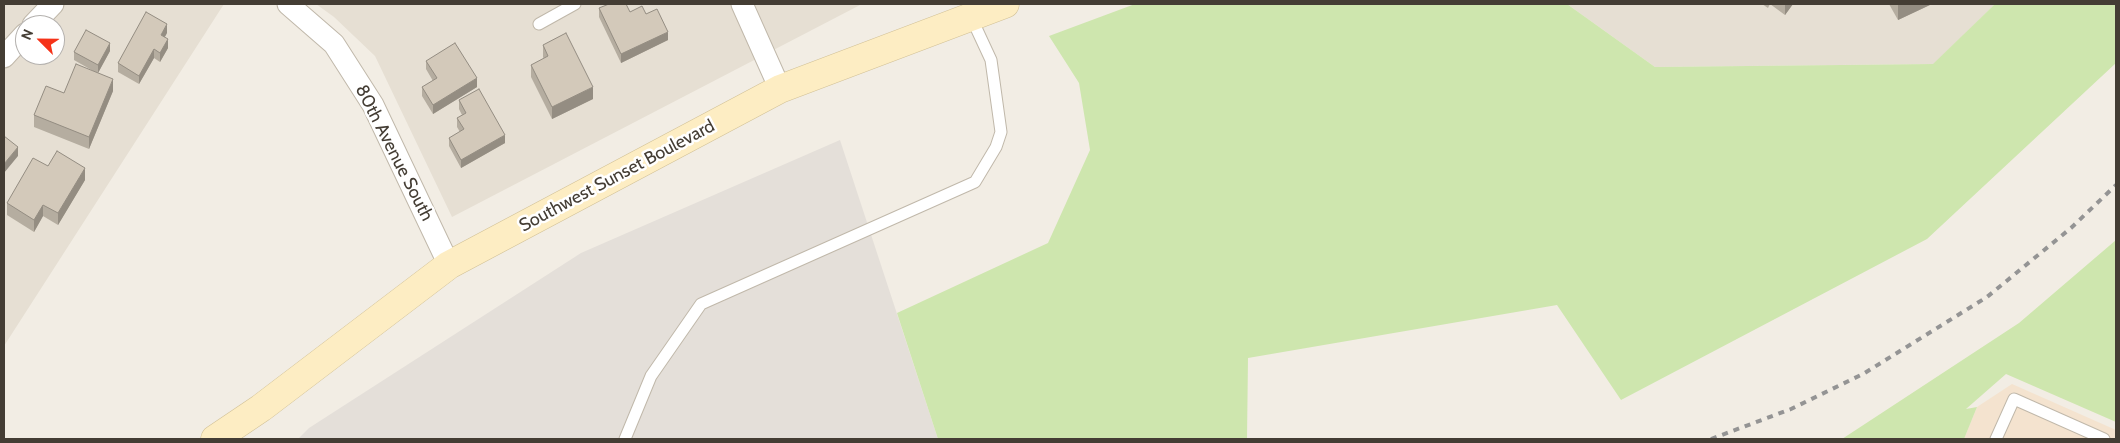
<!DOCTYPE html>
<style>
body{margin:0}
#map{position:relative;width:2120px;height:443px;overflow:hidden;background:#f2ede4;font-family:Cabin,sans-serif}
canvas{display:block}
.frame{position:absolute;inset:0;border:5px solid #443d34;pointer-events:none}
.north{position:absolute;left:15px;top:15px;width:50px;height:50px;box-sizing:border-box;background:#fff;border:1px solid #b4b1ae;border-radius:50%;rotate:293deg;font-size:14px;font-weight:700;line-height:20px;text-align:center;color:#443d34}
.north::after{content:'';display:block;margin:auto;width:18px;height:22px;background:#f53319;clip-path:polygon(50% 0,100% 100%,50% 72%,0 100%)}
</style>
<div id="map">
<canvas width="2120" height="443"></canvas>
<div class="frame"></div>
<div class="north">N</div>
</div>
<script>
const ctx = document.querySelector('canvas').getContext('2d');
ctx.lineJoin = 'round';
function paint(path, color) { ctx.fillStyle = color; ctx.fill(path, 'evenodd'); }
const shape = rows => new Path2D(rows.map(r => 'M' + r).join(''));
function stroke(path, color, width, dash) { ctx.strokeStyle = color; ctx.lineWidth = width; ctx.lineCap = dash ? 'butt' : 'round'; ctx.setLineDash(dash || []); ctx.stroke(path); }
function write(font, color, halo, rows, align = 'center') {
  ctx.font = font + ' Cabin,sans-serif'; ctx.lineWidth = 5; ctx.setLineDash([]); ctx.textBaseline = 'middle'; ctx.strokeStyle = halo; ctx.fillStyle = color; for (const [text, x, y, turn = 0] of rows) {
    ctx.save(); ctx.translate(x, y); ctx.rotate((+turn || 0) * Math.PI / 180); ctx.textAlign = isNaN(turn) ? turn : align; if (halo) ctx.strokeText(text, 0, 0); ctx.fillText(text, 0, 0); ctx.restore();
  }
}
paint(shape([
 [4,4,224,4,4,346],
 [25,25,55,25,55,55,25,55],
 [316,4,862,4,452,217,375,56,334,17],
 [1567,4,1995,4,1934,64,1655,67]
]), '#e6dfd3');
paint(shape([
 [2012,384,2116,430,2116,439,1964,439,1977,407]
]), '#f4e3cf');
paint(shape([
 [840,140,938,439,298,439,309,428,581,253]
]), '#e4dfd9');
paint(shape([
 [1135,4,1567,4,1655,67,1933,64,1995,4,2116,4,2116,63,1927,239,1621,400,1557,305,1248,358,1247,439,938,439,897,313,1048,243,1090,150,1079,83,1049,36],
 [2116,240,2116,422,2006,374,1966,409,1977,407,1964,439,1842,439,2019,323]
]), '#cee6ae');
const lane = shape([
 [539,24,575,4],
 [625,439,651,376,701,304,975,182,996,147,1001,132,991,60,971,17],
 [1996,439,2014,399,2104,439]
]);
const street = shape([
 [288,4,334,44,373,105,449,265],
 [742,4,780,89],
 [33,25,53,4],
 [4,57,25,34]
]);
const secondary = shape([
 [215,439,261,408,449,265,780,89,1005,4]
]);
stroke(lane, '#c0b8aa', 13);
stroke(street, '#c0b8aa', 23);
stroke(secondary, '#d1c095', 29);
stroke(lane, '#fff', 11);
stroke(street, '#fff', 21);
stroke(secondary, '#fdedc3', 28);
stroke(shape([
 [1711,439,1791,409,1863,374,1987,297,2071,228,2116,185]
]), '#949494', 4, [6, 6]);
paint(shape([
 [1762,4,1770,4,1768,8],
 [1770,4,1793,4,1785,15],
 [1889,4,1932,4,1898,20],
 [599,8,646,14,668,40,621,63,599,17],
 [167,33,165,37,168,48,160,62,154,58,139,84,118,72,118,63],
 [543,45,593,99,552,119,531,77,531,65,544,59,543,57],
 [110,51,98,73,113,91,89,149,34,127,34,115,95,72,74,60,74,52],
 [426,61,477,87,433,114,422,96,422,87,433,81,426,69],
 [459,100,505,143,461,168,449,146,449,138,460,132,457,127,457,118,462,115,459,109],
 [48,166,85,180,58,225,43,216,34,232,7,215,7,203]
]), '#b5ada0');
paint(shape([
 [1785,4,1793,4,1785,15],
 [1898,4,1932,4,1898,20],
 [167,24,167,33,161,43,161,35],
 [668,32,668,40,621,63,621,54],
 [168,39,168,48,160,62,160,53],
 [110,43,110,51,98,73,98,65],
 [154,49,154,58,139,84,139,76],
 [477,78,477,87,433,114,433,105],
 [113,79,113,91,89,149,89,137],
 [593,87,593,99,552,119,552,107],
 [505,135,505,143,461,168,461,160],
 [18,147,18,156,4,173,4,164],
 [85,168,85,180,58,225,58,213],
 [43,205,43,216,34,232,34,220]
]), '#948d82');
const building = shape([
 [609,4,626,4,630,12,642,6,646,14,657,9,668,32,621,54,599,8,609,4],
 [146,12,167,24,161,35,168,39,160,53,154,49,139,76,118,63,146,12],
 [86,30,110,43,98,65,74,52,86,30],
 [566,33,593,87,552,107,531,65,548,56,543,45,566,33],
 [455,43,477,78,433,105,422,87,437,78,426,61,455,43],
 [76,64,113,79,89,137,34,115,46,86,64,93,76,64],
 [479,89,505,135,461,160,449,138,464,129,457,118,466,113,459,100,479,89],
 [4,136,18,147,4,164,4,136],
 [57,151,85,168,58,213,43,205,34,220,7,203,33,158,48,166,57,151]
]);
paint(building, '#d3c9ba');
stroke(building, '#948d82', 1);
write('18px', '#443d34', '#fff', [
 ["80th Avenue South",394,153,63],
 ["Southwest Sunset Boulevard",617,176,-28]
]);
</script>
